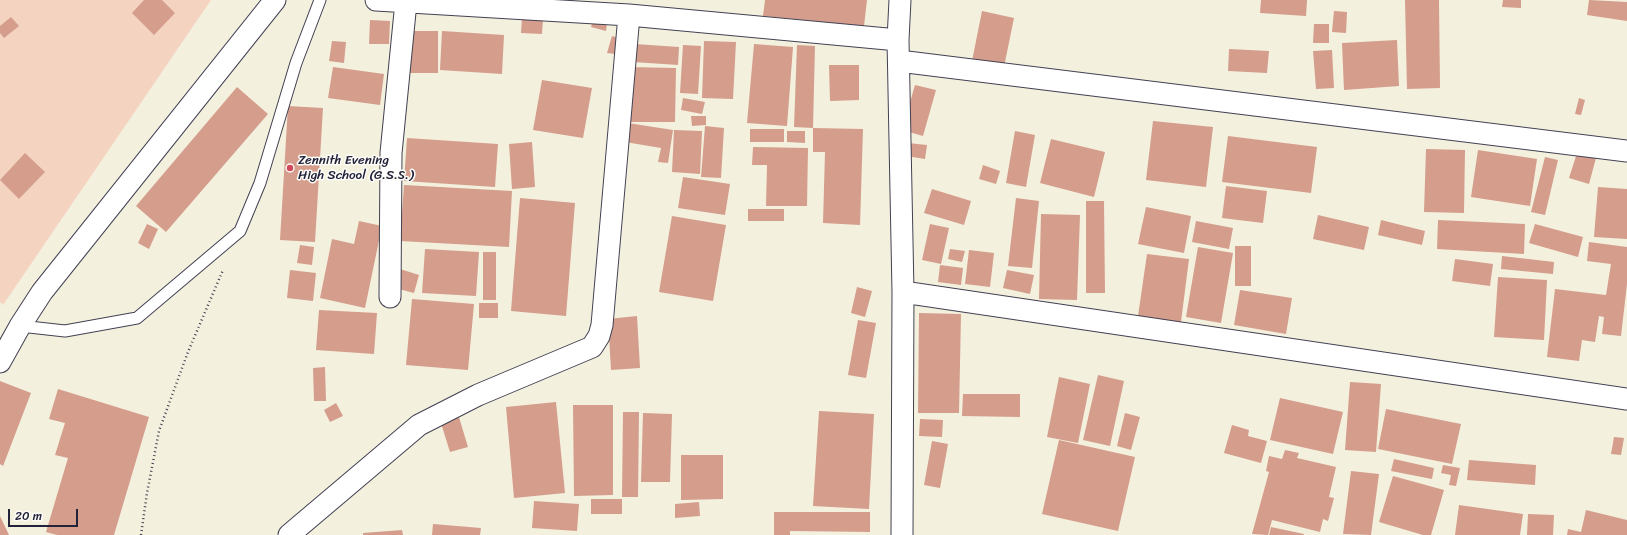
<!DOCTYPE html>
<style>
body{margin:0}
#map{position:relative;width:1627px;height:535px;overflow:hidden;background:#f4f0de;font-family:Sriracha,sans-serif}
canvas{display:block}
.scale{position:absolute;left:8px;top:509px;width:70px;height:18px;box-sizing:border-box;border:2px solid #22223b;border-top:0;padding-left:5px;font-size:12px;line-height:14px;white-space:nowrap;color:#22223b;-webkit-text-stroke:3px #fdfcf7;paint-order:stroke}
</style>
<div id="map">
<canvas width="1627" height="535"></canvas>
<div class="scale">20 m</div>
</div>
<script>
const ctx = document.querySelector('canvas').getContext('2d');
ctx.lineJoin = 'round';
function paint(path, color) { ctx.fillStyle = color; ctx.fill(path, 'evenodd'); }
const shape = rows => new Path2D(rows.map(r => 'M' + r).join(''));
function stroke(path, color, width, dash) { ctx.strokeStyle = color; ctx.lineWidth = width; ctx.lineCap = dash ? 'butt' : 'round'; ctx.setLineDash(dash || []); ctx.stroke(path); }
function write(font, color, halo, rows, align = 'center') {
  ctx.font = font + ' Sriracha,sans-serif'; ctx.lineWidth = 3; ctx.setLineDash([]); ctx.textBaseline = 'middle'; ctx.strokeStyle = halo; ctx.fillStyle = color; for (const [text, x, y, turn = 0] of rows) {
    ctx.save(); ctx.translate(x, y); ctx.rotate((+turn || 0) * Math.PI / 180); ctx.textAlign = isNaN(turn) ? turn : align; if (halo) ctx.strokeText(text, 0, 0); ctx.fillText(text, 0, 0); ctx.restore();
  }
}
paint(shape([
 [0,0,211,0,3,305,0,302]
]), '#f4d3c1');
paint(shape([
 [144,0,162,0,175,13,154,35,132,13],
 [765,0,867,0,864,26,763,16],
 [1261,0,1307,0,1306,16,1260,13],
 [1405,0,1439,0,1440,88,1407,89],
 [1503,0,1521,0,1521,8,1502,7],
 [1589,0,1627,2,1627,21,1587,15],
 [982,11,1014,18,1004,67,972,61],
 [1334,11,1347,12,1346,33,1332,32],
 [11,17,19,26,4,38,0,33,0,26],
 [522,17,543,19,542,34,521,33],
 [370,20,390,21,389,44,369,44],
 [593,20,607,23,606,31,591,27],
 [1314,24,1329,24,1329,43,1313,43],
 [407,31,438,31,438,73,408,73],
 [442,31,504,35,502,74,440,70],
 [612,36,619,38,615,54,607,53],
 [1397,40,1399,86,1344,90,1342,43],
 [332,41,346,42,344,63,329,61],
 [704,41,736,42,733,99,702,98],
 [635,44,679,47,678,65,633,62],
 [754,44,793,47,787,126,747,123],
 [683,45,701,46,698,94,680,93],
 [797,45,815,46,813,128,794,127],
 [1229,49,1269,51,1267,73,1228,71],
 [1332,50,1334,88,1316,89,1313,51],
 [829,65,859,65,859,100,830,101],
 [333,67,384,74,380,105,328,98],
 [627,67,676,68,675,122,626,122],
 [542,80,592,88,583,138,533,130],
 [915,85,936,90,923,136,902,130],
 [237,87,268,114,166,232,136,206],
 [683,98,705,102,702,114,681,110],
 [1579,98,1585,100,1581,115,1575,114],
 [288,106,323,108,315,242,280,240],
 [691,116,706,116,706,125,692,126],
 [1153,121,1213,127,1206,187,1146,180],
 [628,123,673,130,668,163,658,162,661,148,625,142],
 [705,126,724,128,721,178,701,177],
 [813,128,863,129,860,225,823,223,825,152,813,152],
 [750,129,784,129,784,142,750,142],
 [674,130,702,131,700,174,672,172],
 [787,131,805,131,805,143,787,142],
 [1015,131,1035,135,1026,187,1006,183],
 [1228,136,1317,147,1311,193,1222,182],
 [407,138,498,144,495,187,404,181],
 [1051,139,1105,152,1094,197,1040,183],
 [532,142,535,187,512,189,509,144],
 [908,143,927,145,925,159,906,156],
 [753,147,808,148,807,206,766,206,767,165,752,165],
 [1426,149,1465,150,1464,213,1424,212],
 [1478,150,1537,159,1530,206,1471,197],
 [25,153,45,172,19,199,0,180],
 [1577,153,1596,158,1589,184,1569,178],
 [1545,157,1558,160,1545,215,1531,212],
 [983,165,1000,171,996,184,979,179],
 [683,177,730,184,725,215,678,208],
 [404,185,512,191,509,247,400,241],
 [1226,186,1267,191,1263,223,1222,218],
 [1598,187,1627,189,1627,239,1594,237],
 [932,189,971,201,964,225,924,213],
 [520,198,575,203,566,316,511,311],
 [1016,198,1039,201,1032,268,1008,266],
 [1086,201,1104,201,1105,293,1086,293],
 [1146,207,1191,216,1184,253,1138,244],
 [748,209,784,209,784,221,748,221],
 [1041,214,1080,215,1077,300,1039,299],
 [1318,215,1369,227,1364,250,1313,239],
 [672,216,726,225,713,301,659,292],
 [1381,220,1425,231,1422,245,1378,235],
 [1438,220,1525,224,1524,254,1437,249],
 [359,221,382,226,365,308,320,298,332,239,354,244],
 [1196,221,1233,228,1229,249,1192,242],
 [147,224,158,229,149,249,138,243],
 [930,224,949,228,941,264,922,260],
 [1535,224,1583,237,1578,257,1529,243],
 [1589,242,1627,247,1627,284,1621,336,1602,334,1604,317,1599,316,1595,342,1582,340,1579,361,1547,357,1555,289,1606,295,1611,264,1587,261],
 [300,245,314,247,312,265,297,263],
 [1235,246,1251,246,1251,286,1235,286],
 [1198,247,1233,253,1221,323,1186,317],
 [425,249,479,252,476,296,422,293],
 [950,249,965,251,962,262,948,259],
 [969,250,994,253,990,287,965,284],
 [483,252,496,252,496,300,483,300],
 [1147,254,1189,259,1181,322,1138,316],
 [1502,256,1554,262,1553,274,1501,269],
 [1455,259,1493,264,1490,286,1452,281],
 [940,265,963,268,961,285,938,282],
 [400,269,419,275,414,293,395,288],
 [290,270,316,273,313,301,287,298],
 [1007,270,1034,275,1030,294,1003,288],
 [1498,277,1547,280,1544,340,1494,337],
 [857,287,872,291,865,317,851,313],
 [1240,290,1292,298,1286,334,1234,325],
 [412,299,474,304,468,370,406,365],
 [479,303,498,303,498,318,479,318],
 [319,310,377,313,374,354,316,350],
 [919,313,961,314,959,413,918,413],
 [637,316,640,368,611,370,608,319],
 [858,320,876,323,866,378,848,375],
 [325,367,326,401,314,401,313,368],
 [1098,375,1124,381,1110,446,1083,440],
 [1059,377,1090,384,1078,443,1047,437],
 [0,381,31,393,3,466,0,464],
 [1350,382,1381,384,1376,452,1345,450],
 [58,389,149,417,114,535,57,535,46,532,68,458,55,455,65,423,49,419],
 [963,394,1020,394,1020,417,962,416],
 [1280,398,1343,412,1333,454,1270,440],
 [556,402,565,493,514,498,506,407],
 [336,403,343,416,330,422,324,410],
 [573,405,613,405,613,495,574,496],
 [1386,409,1461,424,1452,464,1378,449],
 [819,411,874,414,869,509,813,506],
 [623,412,639,412,638,497,622,497],
 [643,413,672,414,670,482,641,482],
 [1125,413,1140,417,1131,450,1117,446],
 [458,414,468,447,450,452,440,420],
 [920,419,943,420,942,437,919,436],
 [1232,425,1249,430,1248,436,1267,441,1261,463,1224,453],
 [1614,437,1624,438,1621,455,1611,454],
 [1059,440,1135,457,1118,531,1042,514],
 [932,441,948,444,940,488,924,485],
 [1285,450,1299,453,1297,458,1336,467,1329,497,1334,498,1328,521,1323,519,1320,532,1272,520,1268,535,1252,534,1269,472,1266,471,1269,456,1282,459],
 [681,455,723,455,723,499,681,500],
 [1394,459,1434,468,1432,479,1391,471],
 [1469,460,1536,465,1535,485,1467,480],
 [1443,465,1460,468,1456,486,1449,485,1451,475,1441,473],
 [1351,471,1379,474,1371,535,1343,534],
 [1393,476,1444,490,1431,535,1423,535,1379,522],
 [591,499,622,499,622,514,591,514],
 [534,501,579,504,577,531,532,528],
 [699,502,700,516,675,518,675,504],
 [1459,505,1523,514,1520,535,1455,535],
 [1586,510,1627,520,1627,535,1567,535,1568,529,1581,532],
 [774,512,870,512,870,532,790,531,790,535,774,535],
 [1528,514,1554,515,1553,535,1527,535],
 [0,516,9,535,0,535],
 [433,524,481,528,480,535,432,535],
 [1271,527,1304,534,1304,535,1269,535],
 [402,530,403,535,363,535,363,533]
]), '#d49d8c');
const lane = shape([
 [20,326,65,331,137,318,240,231,260,183,296,63,320,0]
]);
const street = shape([
 [376,0,629,15,898,40],
 [900,0,898,40,903,292,902,535],
 [899,61,1627,151],
 [903,292,1627,399],
 [390,297,391,153,406,2],
 [0,362,20,326,42,292,275,0],
 [289,535,419,425,478,395,592,347,599,336,602,325,629,15]
]);
stroke(lane, '#424153', 13);
stroke(street, '#424153', 23);
stroke(shape([
 [141,535,147,493,159,431,188,352,223,270]
]), '#424153', 2.5, [1, 3]);
stroke(lane, '#fff', 11);
stroke(street, '#fff', 21);
for (const [x, y, r, color] of [
 [290,168,4,"#d1495b"]
]) { const dot = new Path2D(); dot.arc(x, y, r, 0, 2 * Math.PI); ctx.fillStyle = color; ctx.fill(dot); stroke(dot, '#fdfcf7', 1.5); }
write('13px', '#22223b', '#fdfcf7', [
 ["Zennith Evening",298,161],
 ["High School (G.S.S.)",298,176]
], 'left');
</script>
